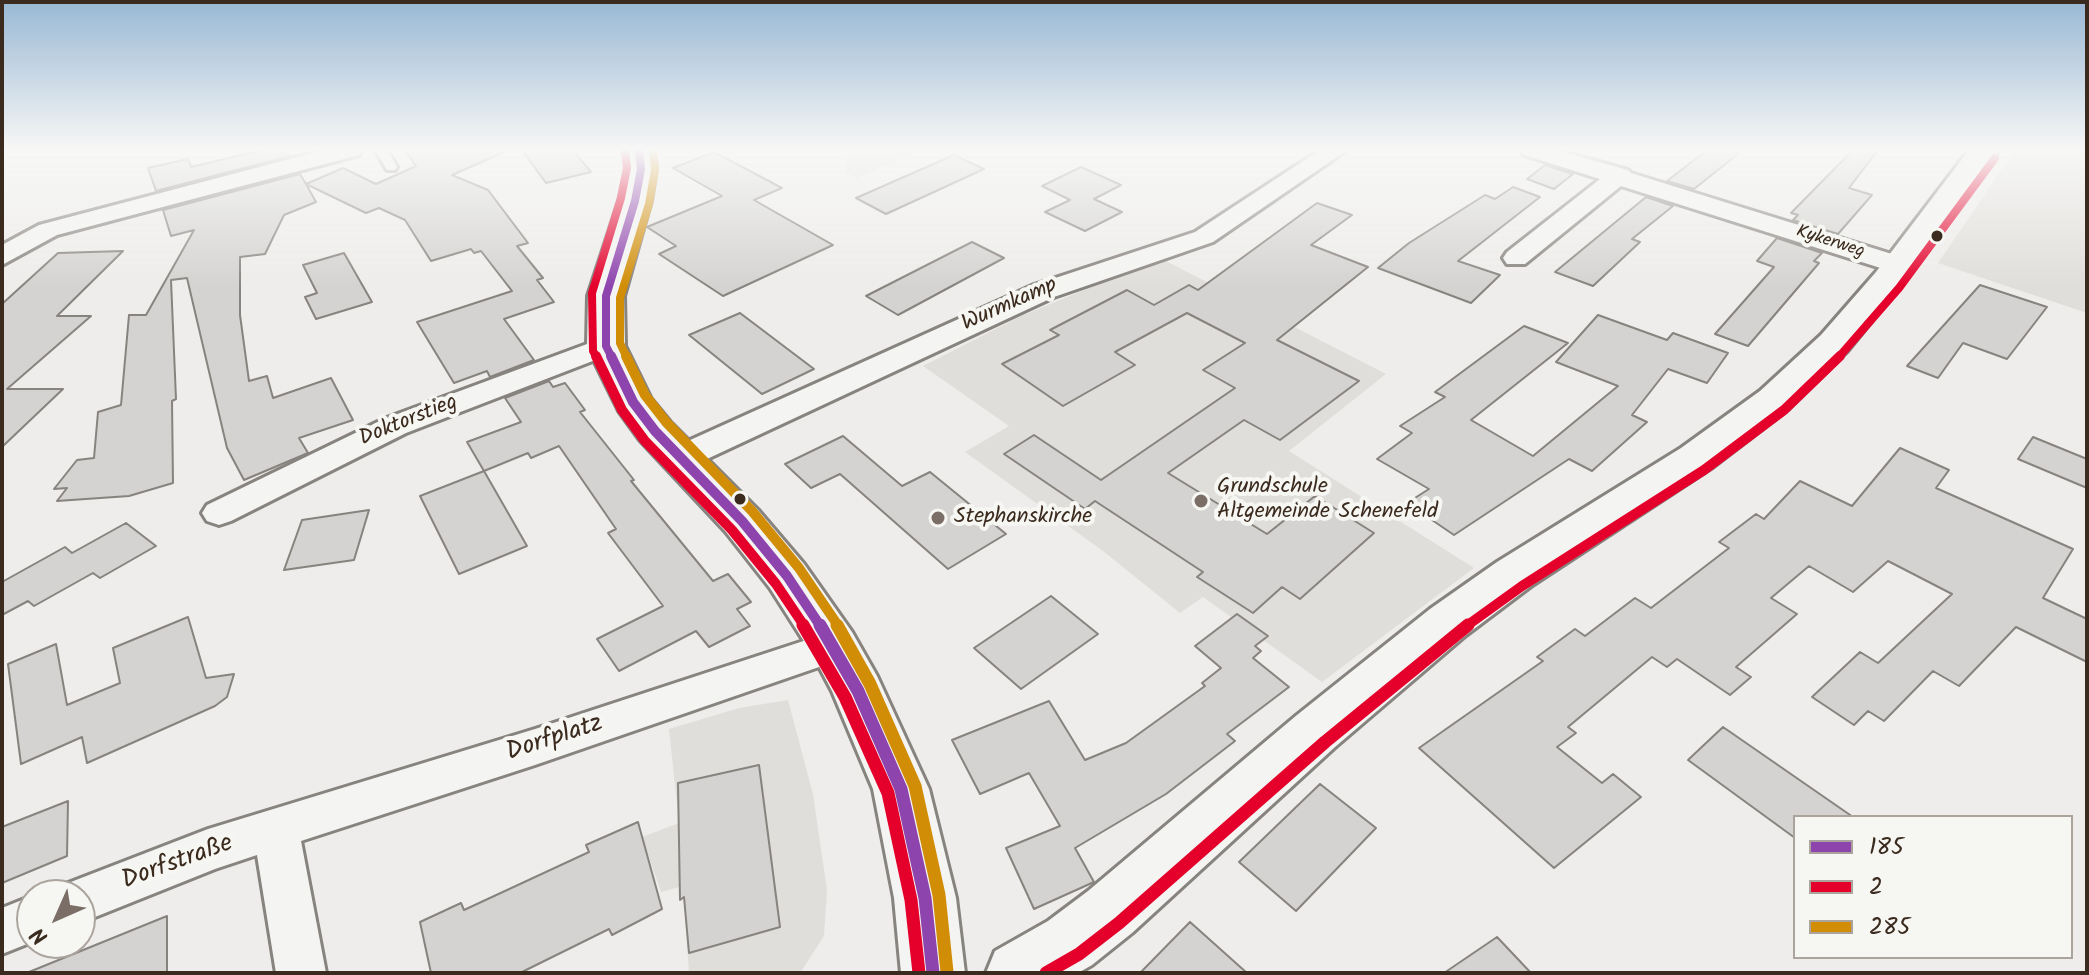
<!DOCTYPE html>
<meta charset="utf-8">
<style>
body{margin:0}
#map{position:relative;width:2089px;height:975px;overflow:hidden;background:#eeedeb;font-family:Kalam,sans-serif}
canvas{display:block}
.frame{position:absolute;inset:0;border:4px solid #3b2a1e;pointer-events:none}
.legend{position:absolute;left:1793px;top:815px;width:280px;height:144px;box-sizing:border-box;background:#f6f6f2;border:2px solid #aba49d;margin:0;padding:10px 14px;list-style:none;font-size:24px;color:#3b2a1e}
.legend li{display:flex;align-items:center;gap:16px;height:40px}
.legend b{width:40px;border:2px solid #aba49d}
.north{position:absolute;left:16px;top:879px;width:80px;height:80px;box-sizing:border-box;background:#f6f6f2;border:2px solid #aba49d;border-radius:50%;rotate:225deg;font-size:22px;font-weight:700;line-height:32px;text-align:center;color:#3b2a1e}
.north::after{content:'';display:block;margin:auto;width:28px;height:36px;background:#7a6e66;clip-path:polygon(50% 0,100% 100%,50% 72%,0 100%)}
</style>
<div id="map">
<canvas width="2089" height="975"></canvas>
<div class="frame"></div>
<ul class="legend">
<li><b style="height:10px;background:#8e44ad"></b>185</li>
<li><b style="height:10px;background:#e4002b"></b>2</li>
<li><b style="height:10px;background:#d18d06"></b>285</li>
</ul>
<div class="north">N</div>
</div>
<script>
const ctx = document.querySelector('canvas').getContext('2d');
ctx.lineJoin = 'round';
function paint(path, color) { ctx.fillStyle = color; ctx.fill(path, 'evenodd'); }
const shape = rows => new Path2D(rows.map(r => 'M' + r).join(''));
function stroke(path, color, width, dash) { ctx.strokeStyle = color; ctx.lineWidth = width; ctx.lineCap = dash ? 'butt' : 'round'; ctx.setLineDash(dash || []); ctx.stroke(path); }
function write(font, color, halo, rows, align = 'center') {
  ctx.font = font + ' Kalam,sans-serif'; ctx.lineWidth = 8; ctx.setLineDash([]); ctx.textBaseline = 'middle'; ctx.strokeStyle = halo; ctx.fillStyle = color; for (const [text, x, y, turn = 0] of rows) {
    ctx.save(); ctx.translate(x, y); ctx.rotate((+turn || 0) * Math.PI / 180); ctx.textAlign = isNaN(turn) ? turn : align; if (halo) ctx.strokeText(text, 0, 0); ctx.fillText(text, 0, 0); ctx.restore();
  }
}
paint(shape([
 [846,150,920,150,857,178,847,174],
 [2015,150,2087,150,2087,313,1938,263],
 [1166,261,1386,374,1289,451,1474,568,1322,682,1203,597,1180,613,1103,551,965,452,1009,426,923,366,1019,317,1108,280],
 [788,700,813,794,827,890,824,936,800,973,689,973,683,886,661,892,642,837,679,823,669,729,739,708]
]), '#e0deda');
const building = shape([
 [262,150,287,150,290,156,156,191,148,168,188,159,191,167,262,150],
 [405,150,509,150,452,175,488,190,528,243,517,246,543,278,537,280,554,302,504,319,534,360,490,377,487,371,454,383,417,322,512,291,481,251,474,253,471,249,431,261,405,220,379,208,366,213,306,184,316,202,284,215,265,254,240,257,240,315,249,381,267,376,273,398,331,378,353,420,299,438,308,453,244,480,227,448,187,278,171,280,176,399,172,401,173,483,129,496,57,501,67,488,54,489,77,460,94,458,98,412,121,405,129,315,146,315,194,230,171,236,163,210,300,174,306,184,343,168,376,184,416,166,405,150],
 [522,150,573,150,591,172,546,183,522,150],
 [1707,150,1735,150,1738,154,1694,189,1667,181,1707,150],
 [1853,150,1878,150,1849,188,1872,195,1838,234,1793,220,1798,215,1791,213,1853,150],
 [714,152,782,188,754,200,833,245,723,296,659,254,676,246,647,227,722,196,673,168,714,152],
 [954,155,984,169,886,214,856,198,954,155],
 [1545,165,1573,174,1554,189,1527,179,1545,165],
 [1081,167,1121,185,1094,199,1122,212,1085,231,1045,212,1070,200,1042,186,1081,167],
 [1513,187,1540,197,1458,261,1500,275,1471,303,1378,268,1409,243,1485,195,1495,199,1513,187],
 [1646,197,1673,206,1632,239,1640,242,1593,286,1555,272,1646,197],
 [1317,203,1352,215,1311,245,1368,267,1277,340,1359,381,1280,440,1244,420,1168,473,1267,534,1315,496,1374,533,1300,599,1282,587,1253,613,1197,577,1203,572,1095,501,1085,509,1004,454,1034,435,1101,480,1235,388,1203,370,1245,343,1187,313,1115,352,1135,365,1063,406,1002,364,1059,335,1050,330,1127,290,1154,305,1189,285,1198,290,1317,203],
 [1777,238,1822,253,1814,261,1819,263,1748,346,1715,334,1774,267,1757,261,1777,238],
 [972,242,1004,258,898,315,866,296,972,242],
 [123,251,57,316,91,316,7,389,63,389,2,447,2,304,58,253,123,251],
 [344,253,372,302,316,319,305,297,317,293,303,265,344,253],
 [1980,285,2047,307,2007,359,1963,343,1938,378,1907,366,1980,285],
 [740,313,814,369,762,394,689,335,740,313],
 [1598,315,1667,340,1673,333,1728,353,1707,383,1668,369,1632,415,1647,422,1592,471,1569,459,1454,535,1407,503,1429,489,1377,459,1412,433,1400,426,1445,397,1435,392,1524,326,1568,343,1471,420,1533,456,1618,386,1556,362,1598,315],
 [549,381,553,387,565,383,585,410,580,412,634,480,631,481,713,581,728,574,751,602,737,609,750,626,709,647,696,631,619,671,597,639,663,606,608,533,616,529,559,446,531,458,528,453,484,471,467,442,521,422,505,398,549,381],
 [843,436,902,486,930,472,1006,534,948,569,840,474,811,488,785,464,843,436],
 [2033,437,2087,459,2087,488,2018,459,2033,437],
 [1900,448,1949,470,1936,488,2073,549,2043,598,2087,619,2087,662,2016,627,1959,686,1933,671,1884,721,1868,711,1854,725,1812,697,1860,652,1878,663,1952,594,1888,561,1853,592,1809,566,1771,598,1797,614,1736,667,1751,677,1730,695,1677,659,1667,667,1652,657,1568,727,1576,733,1557,747,1602,783,1613,774,1641,797,1554,868,1419,748,1543,661,1537,657,1575,629,1585,636,1635,598,1651,608,1729,548,1719,542,1756,514,1764,519,1800,481,1852,506,1900,448],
 [484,471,527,546,459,574,420,496,484,471],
 [369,510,354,560,284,570,302,520,369,510],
 [126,523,156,546,100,578,93,573,34,606,28,601,2,615,2,582,65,547,72,553,126,523],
 [1051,596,1098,634,1021,689,974,648,1051,596],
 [1237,614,1268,636,1255,646,1261,651,1253,658,1289,687,1227,734,1235,741,1166,794,1075,848,1094,882,1034,909,1006,848,1060,826,1029,773,980,794,952,740,1049,701,1085,760,1126,743,1205,686,1202,683,1221,668,1195,646,1237,614],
 [188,617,206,678,234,674,227,697,215,706,87,763,82,737,21,764,8,664,56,644,67,705,120,683,113,648,188,617],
 [1723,727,1853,817,1795,817,1795,838,1688,760,1723,727],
 [759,765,780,927,689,953,684,897,680,900,678,783,759,765],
 [1320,784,1376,828,1296,911,1239,862,1320,784],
 [68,801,67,856,2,883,2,827,68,801],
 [638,822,662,909,612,935,609,929,520,973,431,973,420,922,461,903,464,910,589,852,586,845,638,822],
 [167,916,167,973,29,973,29,972,167,916],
 [1190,922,1247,973,1140,973,1190,922],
 [1497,937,1531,973,1444,973,1497,937]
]);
paint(building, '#d4d3d1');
stroke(building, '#87837f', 2);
const lane = shape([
 [375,150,387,150,397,167,395,170,387,170,375,150]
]);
const street = shape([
 [324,150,362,150,359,155,57,235,2,265,2,245,39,225,324,150],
 [1320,150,1347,150,1213,242,1054,297,692,466,680,469,668,466,663,458,668,450,1034,285,1195,232,1320,150],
 [1521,150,1556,150,1628,170,1631,173,1908,259,1912,265,1908,271,1899,273,1890,271,1621,186,1525,264,1507,264,1503,258,1507,252,1600,179,1524,155,1521,150],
 [606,337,616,340,621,346,616,352,406,433,231,521,219,525,207,521,202,513,207,505,384,419,606,337],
 [834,631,848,635,854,646,848,657,535,765,301,841,326,973,276,973,257,855,215,869,80,923,80,895,59,895,63,885,208,829,535,729,834,631],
 [32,896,32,942,2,954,2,908,32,896]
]);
const secondary = shape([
 [624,150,654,150,656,169,651,201,624,296,625,346,651,399,670,422,758,510,804,564,852,632,877,676,929,789,956,898,965,973,901,973,894,898,873,789,832,691,814,657,770,588,726,532,640,440,619,411,587,346,588,296,619,201,626,169,624,150],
 [1969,150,1999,150,1900,286,1847,351,1788,409,1711,468,1531,586,1466,635,1335,747,1132,933,1092,965,1078,973,986,973,995,951,1048,921,1088,891,1297,715,1430,609,1497,562,1681,448,1760,391,1821,335,1876,272,1969,150]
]);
stroke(lane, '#87837f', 6);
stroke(street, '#87837f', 6);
stroke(secondary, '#87837f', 6);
paint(lane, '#f4f4f2');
paint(street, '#f4f4f2');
paint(secondary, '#f4f4f2');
stroke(shape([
 [612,358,606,346,606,296,635,201,641,169,639,150]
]), '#8e44ad', 8);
stroke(shape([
 [611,356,633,402,655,431,742,521,787,576,821,627]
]), '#8e44ad', 10);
stroke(shape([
 [820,625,858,691,901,789,925,898,933,973]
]), '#8e44ad', 13);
stroke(shape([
 [597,358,593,351,592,293,621,198,627,168,625,151],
 [1838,358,1899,288,1995,158]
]), '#e4002b', 8);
stroke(shape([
 [596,356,622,410,645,441,732,530,776,584,805,627],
 [1465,627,1522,586,1704,470,1784,410,1840,356]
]), '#e4002b', 10);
stroke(shape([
 [803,625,845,697,888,793,911,900,919,973],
 [1046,973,1079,954,1119,923,1325,742,1468,625]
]), '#e4002b', 13);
stroke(shape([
 [627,358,620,343,620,298,649,204,655,170,653,150]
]), '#d18d06', 8);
stroke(shape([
 [626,356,645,395,666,422,752,511,799,568,839,627]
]), '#d18d06', 10);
stroke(shape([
 [837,625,870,684,915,786,939,895,947,972]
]), '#d18d06', 13);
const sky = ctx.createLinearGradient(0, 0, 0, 287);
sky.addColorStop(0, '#99b8d4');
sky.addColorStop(0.52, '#f7f7f6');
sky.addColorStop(1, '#f7f7f600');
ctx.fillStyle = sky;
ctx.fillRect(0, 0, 2089, 287);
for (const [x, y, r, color] of [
 [1937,236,7,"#3b2a1e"],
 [740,499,7,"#3b2a1e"],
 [1201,501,8,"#7a6e66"],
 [938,518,8,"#7a6e66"]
]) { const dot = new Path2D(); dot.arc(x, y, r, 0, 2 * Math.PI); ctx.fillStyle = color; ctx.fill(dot); stroke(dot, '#f6f6f2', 3); }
write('18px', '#3b2a1e', '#f6f6f2', [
 ["Kykerweg",1830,243,18]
]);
write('22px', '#3b2a1e', '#f6f6f2', [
 ["Wurmkamp",1010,306,-24],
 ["Doktorstieg",409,422,-22]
]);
write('22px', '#3b2a1e', '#f6f6f2', [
 ["Grundschule",1217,488],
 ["Altgemeinde Schenefeld",1217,513],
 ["Stephanskirche",954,518]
], 'left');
write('26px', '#3b2a1e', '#f6f6f2', [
 ["Dorfplatz",555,740,-18],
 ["Dorfstraße",178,864,-20]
]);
</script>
